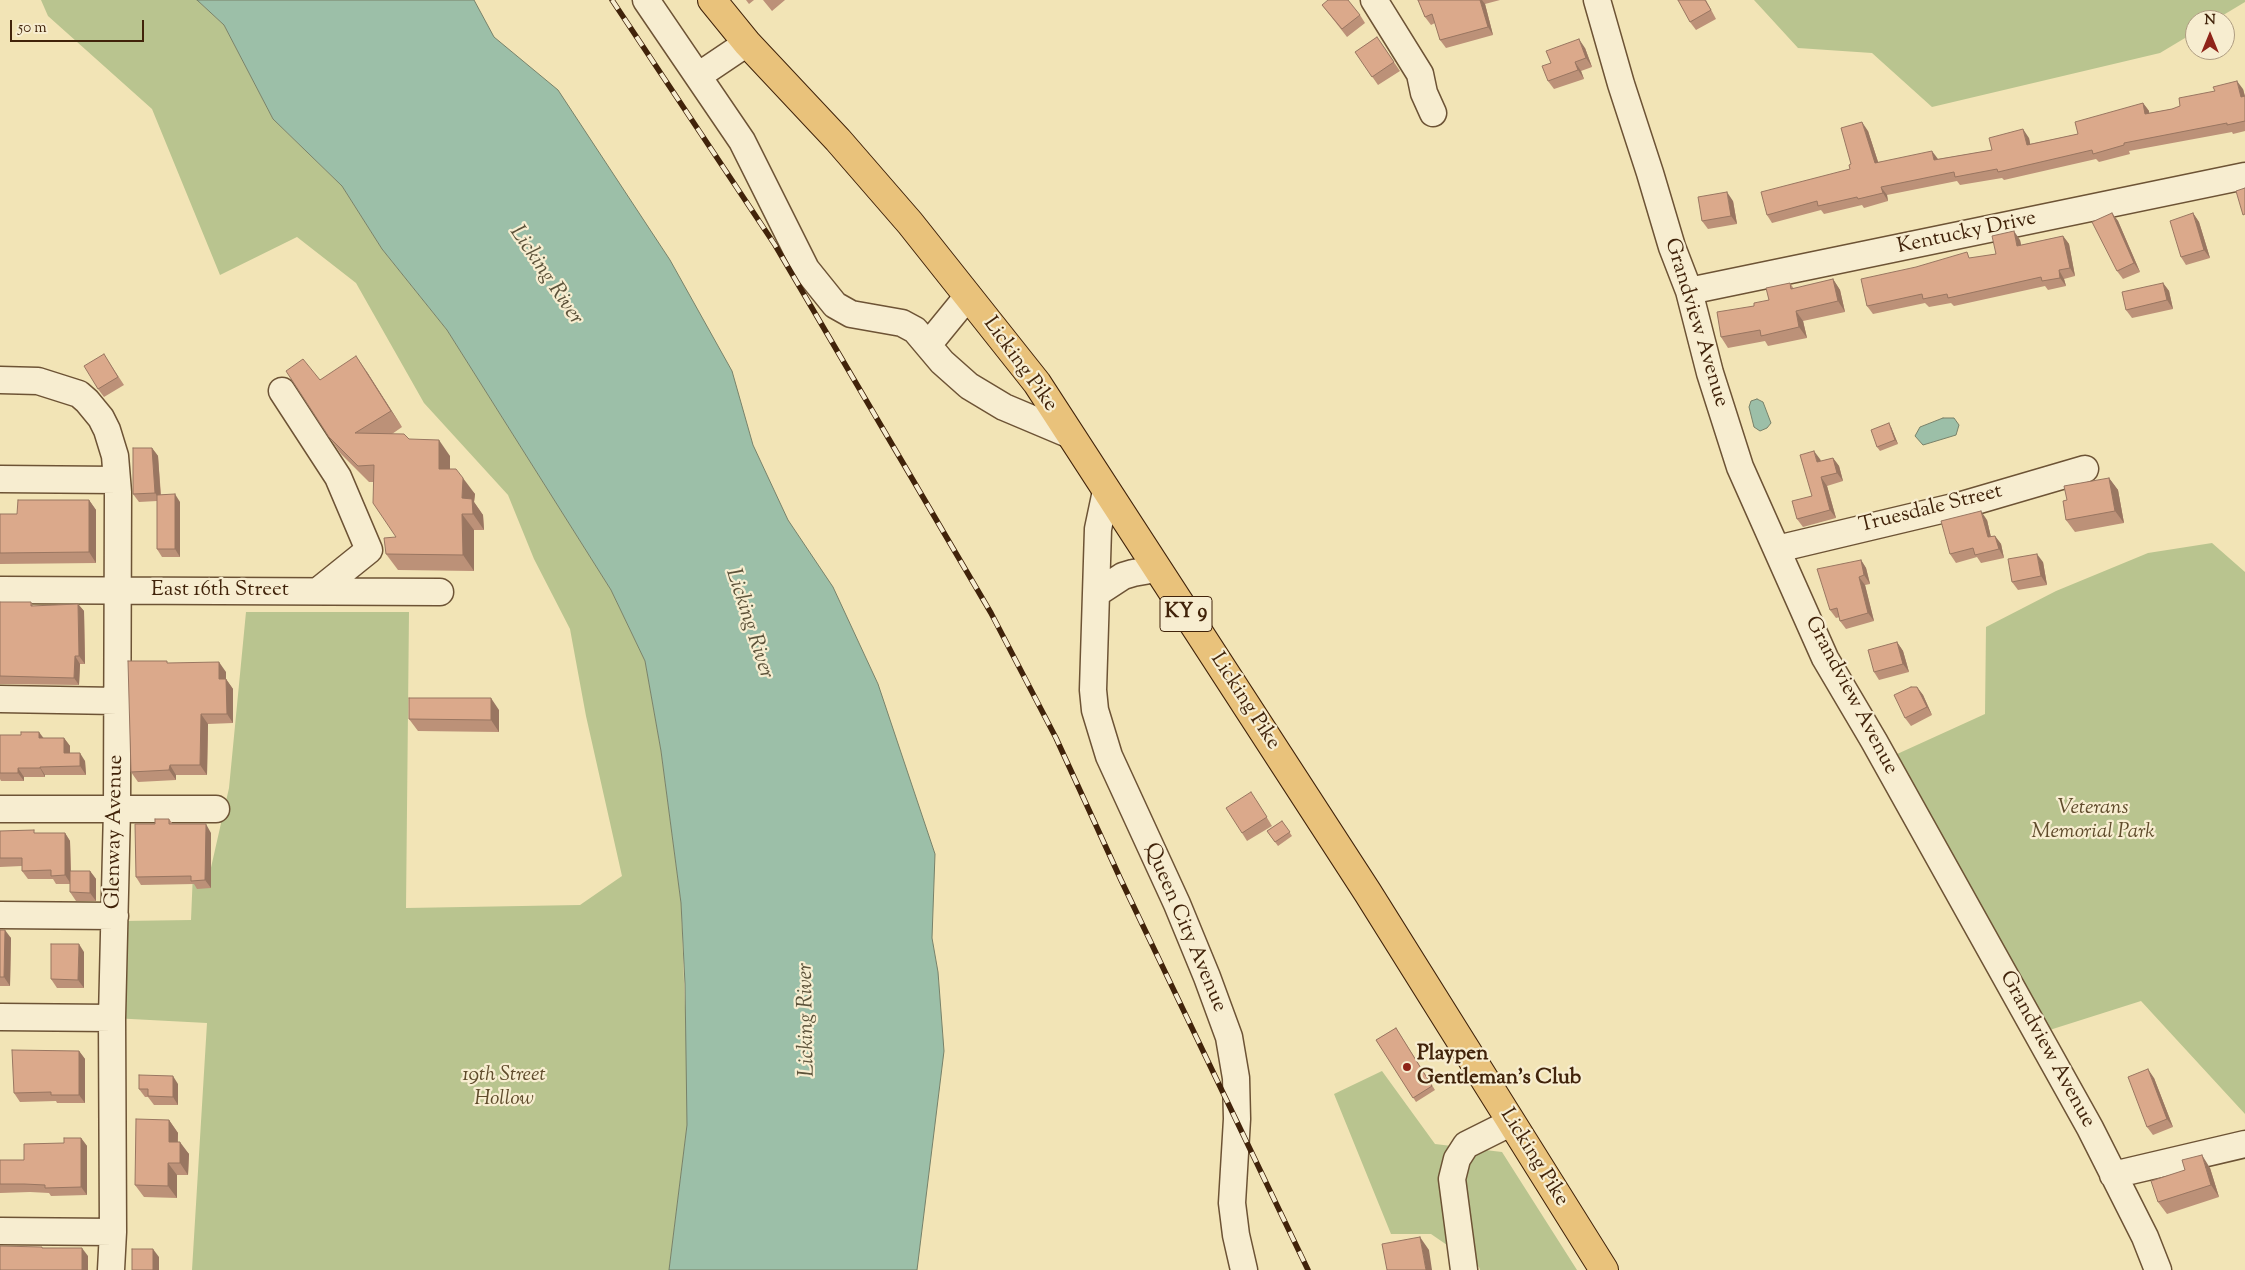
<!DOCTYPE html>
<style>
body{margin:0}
#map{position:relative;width:2245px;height:1270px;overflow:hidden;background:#f2e4b6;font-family:"Sorts Mill Goudy",serif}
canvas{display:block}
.north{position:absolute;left:2185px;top:10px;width:50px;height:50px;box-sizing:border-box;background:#f7edd0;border:1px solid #ae9c81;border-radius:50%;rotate:0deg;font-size:14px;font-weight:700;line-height:20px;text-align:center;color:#41230a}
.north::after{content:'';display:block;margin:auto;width:18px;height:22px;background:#8f2418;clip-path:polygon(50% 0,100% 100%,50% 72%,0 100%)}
.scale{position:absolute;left:10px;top:20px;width:134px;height:22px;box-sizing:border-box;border:2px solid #41230a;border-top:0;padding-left:6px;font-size:15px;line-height:18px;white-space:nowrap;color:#41230a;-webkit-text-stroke:4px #f7edd0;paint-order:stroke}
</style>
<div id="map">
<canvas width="2245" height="1270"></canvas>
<div class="north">N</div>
<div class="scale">50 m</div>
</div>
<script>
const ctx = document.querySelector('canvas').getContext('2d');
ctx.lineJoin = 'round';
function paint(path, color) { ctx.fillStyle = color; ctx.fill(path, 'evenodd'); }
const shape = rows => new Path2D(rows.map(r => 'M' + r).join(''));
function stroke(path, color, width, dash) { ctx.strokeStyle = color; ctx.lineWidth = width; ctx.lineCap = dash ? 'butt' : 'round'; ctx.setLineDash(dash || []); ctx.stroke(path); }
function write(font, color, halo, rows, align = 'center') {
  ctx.font = font + ' "Sorts Mill Goudy",serif'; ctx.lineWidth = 4.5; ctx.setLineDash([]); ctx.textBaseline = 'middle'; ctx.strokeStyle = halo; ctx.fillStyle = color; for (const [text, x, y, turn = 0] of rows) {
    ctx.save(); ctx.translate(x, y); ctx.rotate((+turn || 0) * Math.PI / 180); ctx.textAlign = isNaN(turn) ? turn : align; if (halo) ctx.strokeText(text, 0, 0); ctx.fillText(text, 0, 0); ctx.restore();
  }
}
paint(shape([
 [41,0,197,0,224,25,273,119,342,186,382,249,447,330,611,590,645,661,661,751,681,903,687,1060,687,1126,669,1270,192,1270,207,1023,112,1018,123,921,191,920,193,872,210,872,229,788,246,612,409,612,406,908,580,905,622,876,586,716,570,629,534,559,508,495,424,403,356,283,297,237,220,275,152,109,48,16],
 [1754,0,2245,0,2245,2,2215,20,2195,20,2195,32,2160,53,1932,107,1872,53,1798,48],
 [2212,543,2245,572,2245,1114,2141,1001,2037,1034,1884,760,1985,714,1986,627,2056,591,2148,553],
 [1382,1071,1435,1144,1502,1152,1577,1270,1480,1270,1479,1267,1431,1234,1391,1234,1334,1094]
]), '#b9c48f');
const water = shape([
 [197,0,474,0,494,37,558,90,670,260,732,371,753,445,788,520,833,587,878,684,935,854,932,938,938,972,944,1051,917,1270,669,1270,687,1125,685,984,681,903,661,751,645,661,611,590,447,330,382,249,342,186,273,119,224,25,197,0],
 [1757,399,1763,402,1771,423,1767,428,1760,431,1754,427,1749,407,1751,401,1757,399],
 [1943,418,1954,418,1959,425,1956,435,1923,445,1915,436,1920,427,1943,418]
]);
paint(water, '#9cbfa8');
stroke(water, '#788169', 1);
const minor = shape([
 [646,0,742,141,806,269,835,305,851,314,902,323,915,330,942,362,969,386,1004,407,1068,434],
 [1374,0,1420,74,1424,93,1433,113],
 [1597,0,1621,84,1650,173,1672,247,1689,291,1710,373,1740,467,1825,658,1874,741,2090,1128,2145,1237,2158,1270],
 [698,76,747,43],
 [1689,291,2245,176],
 [928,345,968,296],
 [0,380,38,381,79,394,87,401,101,418,107,430,115,456,118,492,117,809,112,1018,113,1232,111,1270],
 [282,391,338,477,369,550,318,591],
 [0,479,117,480],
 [1106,491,1098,529,1093,690,1095,710,1109,756,1177,904,1207,977,1229,1037,1236,1078,1237,1119,1232,1203,1236,1235,1244,1270],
 [1777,549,1962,505,2085,469],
 [0,590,440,592],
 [1097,593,1123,576,1133,573,1156,569],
 [0,699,117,701],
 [0,809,216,809],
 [0,915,115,916],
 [0,1017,112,1018],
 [2113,1175,2245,1144],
 [0,1231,113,1232],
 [1464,1270,1452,1179,1457,1159,1466,1145,1510,1123]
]);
const major = shape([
 [712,0,747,43,838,140,910,223,1037,383,1368,893,1604,1270]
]);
stroke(minor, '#6d5335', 29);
stroke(major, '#41230a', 30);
stroke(minor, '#f7edd0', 26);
stroke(major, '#e9c27b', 28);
const rail = shape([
 [612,0,775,245,991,613,1056,738,1121,880,1308,1270]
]);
stroke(rail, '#41230a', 5.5);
stroke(rail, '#f7edd0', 4, [11]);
paint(shape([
 [746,0,754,0,749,4],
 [763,0,785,0,772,11],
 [1418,0,1500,0,1485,4,1493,35,1446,48,1440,40,1435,23,1431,25,1425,17],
 [1706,0,1716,19,1696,30,1690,22],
 [1322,5,1360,15,1365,23,1347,37],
 [1377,37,1400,71,1378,85,1355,52],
 [1585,48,1592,67,1581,71,1584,79,1554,89,1548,81,1551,63],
 [2243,89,2245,96,2245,131,2233,134,2232,132,2129,151,2130,154,2099,162,2096,159,2004,180,2002,178,1960,185,1957,181,1887,195,1888,201,1864,208,1862,205,1824,214,1821,210,1772,223,1767,215,1850,169,1851,164,1868,131,1878,162,1938,159,1992,150,2029,138,2030,144,2078,134,2143,103,2149,111,2149,113,2172,109],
 [1733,201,1737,224,1708,229,1702,221],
 [2112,213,2118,221,2140,272,2123,279,2117,271],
 [2193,213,2199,222,2210,258,2186,265,2181,257],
 [2063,236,2069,244,2075,276,2064,279,2066,286,2048,290,2045,286,1954,306,1951,303,1929,307,1925,303,1873,314,1867,306,1972,258,1996,254,2020,240,2021,245],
 [1833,279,1840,290,1845,312,1803,321,1807,338,1768,346,1765,341,1728,348,1721,337,1754,306,1769,300,1790,283,1794,289],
 [2163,283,2169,291,2173,309,2132,318,2126,310],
 [109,362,124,385,104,397,98,389],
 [367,372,402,427,392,434,409,439,450,456,450,469,475,494,474,502,483,515,484,530,474,530,474,571,398,570,386,554,396,537,374,482,369,482,341,454,329,437,320,380],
 [1891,427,1898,444,1880,451,1877,447],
 [152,448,158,456,161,495,180,502,180,557,162,557,157,549,157,501,139,502,133,494],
 [1833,458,1839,466,1843,481,1827,486,1836,518,1803,527,1797,519,1812,496,1820,459,1821,461],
 [2109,478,2118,490,2124,523,2075,532,2066,520,2067,500],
 [89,500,96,510,96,563,0,564,0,514,17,514],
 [1987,520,1991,537,1995,536,2001,544,2004,558,1981,563,1977,557,1956,563,1950,554],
 [1861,560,1866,568,1870,584,1865,585,1874,621,1846,629,1840,621,1840,617,1836,618,1830,610],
 [2043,562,2047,585,2018,590,2012,582],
 [0,602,31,602,33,606,78,604,84,611,85,664,80,664,79,685,0,684],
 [1897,642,1903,651,1909,672,1879,680,1874,672],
 [169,663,226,672,226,679,233,689,233,723,208,724,207,775,176,775,176,780,138,782,131,772],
 [1917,687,1923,695,1932,715,1911,726,1905,718],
 [499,710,499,732,418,731,409,719],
 [0,735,44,738,64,738,70,746,70,753,85,761,86,775,45,775,45,777,24,777,24,781,1,781,0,779],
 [1257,801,1272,826,1247,841,1242,833],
 [169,819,173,824,211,833,211,888,197,889,194,884,141,885,136,877,155,824],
 [1282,821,1292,836,1278,846,1267,831],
 [0,831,36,833,65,833,70,841,71,871,90,871,96,879,96,901,76,901,70,892,70,884,56,884,53,879,28,879,22,871,22,866,0,867],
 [0,930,11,938,10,986,0,986],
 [84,952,84,988,57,988,51,979],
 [1396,1028,1435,1090,1416,1102,1376,1040],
 [79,1051,85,1059,85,1103,57,1103,56,1101,20,1102,14,1093],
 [2154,1078,2173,1127,2153,1135,2147,1127],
 [178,1084,178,1105,154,1105,148,1097,145,1097,139,1089],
 [169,1120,178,1133,178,1142,189,1154,188,1175,177,1175,177,1198,144,1197,135,1185],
 [81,1138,87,1146,87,1195,51,1196,49,1193,30,1192,0,1193,0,1160,24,1160,64,1143],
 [2210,1168,2219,1197,2167,1214,2158,1202]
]), '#bc9178');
paint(shape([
 [1480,0,1482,0,1485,4,1493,35,1488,27],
 [1579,39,1585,48,1592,67,1586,58],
 [1575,62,1581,71,1584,79,1578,70],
 [2237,81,2243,89,2245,97,2241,97],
 [2143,103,2149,111,2150,122,2145,114],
 [1862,122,1868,131,1881,171,1875,163],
 [2023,129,2029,138,2032,153,2027,145],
 [1932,151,1938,159,1934,160],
 [1881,187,1887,195,1888,201,1883,193],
 [1727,192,1733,201,1737,224,1731,216],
 [2112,213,2118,221,2140,272,2134,263],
 [2193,213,2199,222,2210,258,2204,250],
 [2014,231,2020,240,2023,254,2017,246],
 [2063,236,2069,244,2075,276,2070,268],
 [2059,270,2064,279,2066,286,2060,278],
 [1833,279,1840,290,1845,312,1838,301],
 [2163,283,2169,291,2173,309,2167,300],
 [1796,311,1803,321,1807,338,1799,327],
 [356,356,367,372,402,427,391,411],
 [1889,423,1891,427,1898,444,1895,440],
 [439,440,450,456,450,485,439,469],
 [152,448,158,456,161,501,155,493],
 [1814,451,1820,459,1823,470,1817,462],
 [1833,458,1839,466,1843,481,1837,473],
 [1821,477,1827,486,1836,518,1830,510],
 [463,478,475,494,474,502,483,515,484,530,462,498],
 [2109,478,2118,490,2124,523,2115,511],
 [175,494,180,502,180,557,175,549],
 [89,500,96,510,96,563,89,552],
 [1981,511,1987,520,1993,546,1988,537],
 [462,514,474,530,474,571,463,555],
 [1995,536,2001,544,2004,558,1999,549],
 [2037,554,2043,562,2047,585,2041,576],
 [1861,560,1866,568,1870,584,1864,575],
 [1859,577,1865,585,1874,621,1868,613],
 [78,604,84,611,85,664,79,656],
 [1897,642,1903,651,1909,672,1903,664],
 [75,656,80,664,79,685,74,678],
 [219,662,226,672,226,679,233,689,233,723,227,714,219,679],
 [1917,687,1923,695,1932,715,1927,707],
 [491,698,499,710,499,732,491,720],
 [201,714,208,724,207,775,200,765],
 [39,732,45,740,39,738],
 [64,738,70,746,70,761,64,753],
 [80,753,85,761,86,775,80,766],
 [170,765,176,775,176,780,169,770],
 [40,767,45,775,45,777,40,768],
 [18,768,24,777,24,781,18,773],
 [206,824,211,833,211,888,205,880],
 [65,833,70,841,71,884,65,875],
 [90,871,96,879,96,901,90,893],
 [5,930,11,938,10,986,4,977],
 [79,944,84,952,84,988,78,980],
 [79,1051,85,1059,85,1103,79,1095],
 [2148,1069,2154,1078,2173,1127,2167,1119],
 [173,1076,178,1084,178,1105,173,1097],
 [169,1120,178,1133,177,1154,169,1142],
 [81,1138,87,1146,87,1195,81,1187],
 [180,1142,189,1154,188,1175,180,1163],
 [2202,1155,2210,1168,2219,1197,2211,1185],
 [168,1163,177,1175,177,1198,168,1186],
 [1420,1237,1429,1250,1432,1270,1426,1270],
 [82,1248,88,1256,88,1270,82,1270],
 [153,1249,159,1257,159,1270,153,1270]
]), '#997661');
const building = shape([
 [1328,0,1348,0,1360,15,1342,29,1322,5,1328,0],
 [1418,0,1480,0,1488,27,1440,40,1432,14,1425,17,1418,0],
 [1678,0,1705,0,1711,10,1690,22,1678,0],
 [1377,37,1394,62,1372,77,1355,52,1377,37],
 [1579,39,1586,58,1575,62,1578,70,1548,81,1542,66,1551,63,1546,51,1579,39],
 [2237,81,2241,97,2245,96,2245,121,2227,125,2227,123,2124,143,2124,145,2093,154,2092,150,1998,172,1997,169,1955,177,1954,172,1881,187,1883,193,1858,199,1857,197,1818,206,1817,201,1767,215,1761,192,1850,169,1849,165,1851,164,1841,128,1862,122,1875,163,1932,151,1934,160,1992,150,1989,138,2023,129,2027,145,2078,134,2075,122,2143,103,2145,114,2172,109,2180,106,2179,98,2215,91,2213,87,2237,81],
 [2245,188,2245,214,2243,215,2236,191,2245,188],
 [1727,192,1731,216,1702,221,1698,197,1727,192],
 [2112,213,2134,263,2117,271,2092,222,2112,213],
 [2193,213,2204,250,2181,257,2170,221,2193,213],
 [2014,231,2017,246,2063,236,2070,268,2059,270,2060,278,2042,281,2041,277,1948,298,1947,294,1923,299,1922,294,1867,306,1861,279,1916,267,1967,252,1969,258,1996,254,1992,236,2014,231],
 [1833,279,1838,301,1796,311,1799,327,1761,336,1760,330,1721,337,1717,312,1754,306,1754,303,1769,300,1766,288,1790,283,1791,289,1833,279],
 [2163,283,2167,300,2126,310,2122,292,2163,283],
 [104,354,118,377,98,389,84,366,104,354],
 [356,356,391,411,355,433,404,434,409,439,439,440,439,469,456,469,463,478,462,498,472,499,473,514,462,514,463,555,386,554,384,538,396,537,373,503,374,465,358,466,329,437,286,371,303,359,320,380,356,356],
 [1889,423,1895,440,1877,447,1871,430,1889,423],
 [133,448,152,448,155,493,133,494,133,448],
 [1814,451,1817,462,1833,458,1837,473,1821,477,1830,510,1797,519,1792,501,1812,496,1800,455,1814,451],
 [2109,478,2115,511,2066,520,2063,501,2067,500,2064,486,2109,478],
 [175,494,175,549,157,549,157,495,175,494],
 [18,500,89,500,89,552,0,553,0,514,17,514,18,500],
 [1981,511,1988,537,1995,536,1999,549,1975,555,1973,548,1950,554,1941,521,1981,511],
 [2037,554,2041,576,2012,582,2008,559,2037,554],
 [1861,560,1864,575,1859,577,1868,613,1840,621,1837,608,1830,610,1817,569,1861,560],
 [0,602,31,602,31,606,78,604,79,656,75,656,74,678,0,676,0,602],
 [1897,642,1903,664,1874,672,1868,650,1897,642],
 [128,661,167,661,167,663,219,662,219,679,226,679,227,714,201,714,200,765,170,765,169,770,131,772,128,661],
 [1911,687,1917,687,1927,707,1905,718,1894,695,1911,687],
 [409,698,491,698,491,720,409,719,409,698],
 [21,732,39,732,39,738,64,738,64,753,80,753,80,766,40,767,40,768,18,768,18,773,0,773,0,735,21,735,21,732],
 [1251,792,1267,817,1242,833,1226,808,1251,792],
 [155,819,169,819,169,824,206,824,205,880,191,881,191,876,136,877,135,824,155,824,155,819],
 [1282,821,1290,832,1275,842,1267,831,1282,821],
 [34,830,34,833,65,833,65,875,51,876,51,870,22,871,22,858,0,858,0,831,34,830],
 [70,871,90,871,90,893,70,892,70,871],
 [0,930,5,930,4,977,0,977,0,930],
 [51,944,79,944,78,980,51,979,51,944],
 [1396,1028,1432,1086,1413,1098,1376,1040,1396,1028],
 [12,1050,79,1051,79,1095,51,1095,51,1092,14,1093,12,1050],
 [2148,1069,2167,1119,2147,1127,2128,1077,2148,1069],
 [139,1075,173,1076,173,1097,148,1096,148,1089,139,1089,139,1075],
 [136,1119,169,1120,169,1142,180,1142,180,1163,168,1163,168,1186,135,1185,136,1119],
 [64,1138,81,1138,81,1187,45,1188,45,1185,24,1184,0,1184,0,1160,24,1160,24,1144,64,1143,64,1138],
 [2202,1155,2211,1185,2158,1202,2151,1181,2185,1170,2182,1160,2202,1155],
 [1420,1237,1426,1270,1387,1270,1382,1244,1420,1237],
 [0,1246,42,1247,42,1248,82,1248,82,1270,0,1270,0,1246],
 [132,1249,153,1249,153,1270,132,1270,132,1249]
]);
paint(building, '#dba98b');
stroke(building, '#997661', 1);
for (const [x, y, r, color] of [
 [1407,1067,5,"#8f2418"]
]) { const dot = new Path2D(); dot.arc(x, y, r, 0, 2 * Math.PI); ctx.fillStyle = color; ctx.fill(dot); stroke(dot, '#f7edd0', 2); }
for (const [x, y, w] of [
 [1186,614,52]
]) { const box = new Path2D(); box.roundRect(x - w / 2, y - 17.5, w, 35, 4); ctx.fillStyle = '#f7edd0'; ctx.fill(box); stroke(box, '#41230a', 1); }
write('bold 20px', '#41230a', null, [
 ["KY 9",1186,614]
]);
write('21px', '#41230a', '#f7edd0', [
 ["Kentucky Drive",1967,234,-12],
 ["Grandview Avenue",1695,323,73],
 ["Licking Pike",1019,365,54],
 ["Truesdale Street",1931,510,-14],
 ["East 16th Street",220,591],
 ["Grandview Avenue",1850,696,62],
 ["Licking Pike",1244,702,57],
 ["Glenway Avenue",116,832,-89],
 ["Queen City Avenue",1184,928,67],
 ["Grandview Avenue",2046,1050,61],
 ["Licking Pike",1533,1158,58]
]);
write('italic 21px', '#5f4b2b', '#f7edd0', [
 ["Veterans",2093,809],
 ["Memorial Park",2093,833],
 ["19th Street",504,1076],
 ["Hollow",504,1100]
]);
write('bold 21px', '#41230a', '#f7edd0', [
 ["Playpen",1417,1055],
 ["Gentleman's Club",1417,1079]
], 'left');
write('italic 22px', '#5c5239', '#f7edd0', [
 ["Licking River",545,276,56],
 ["Licking River",748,624,72],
 ["Licking River",808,1020,-91]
]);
</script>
